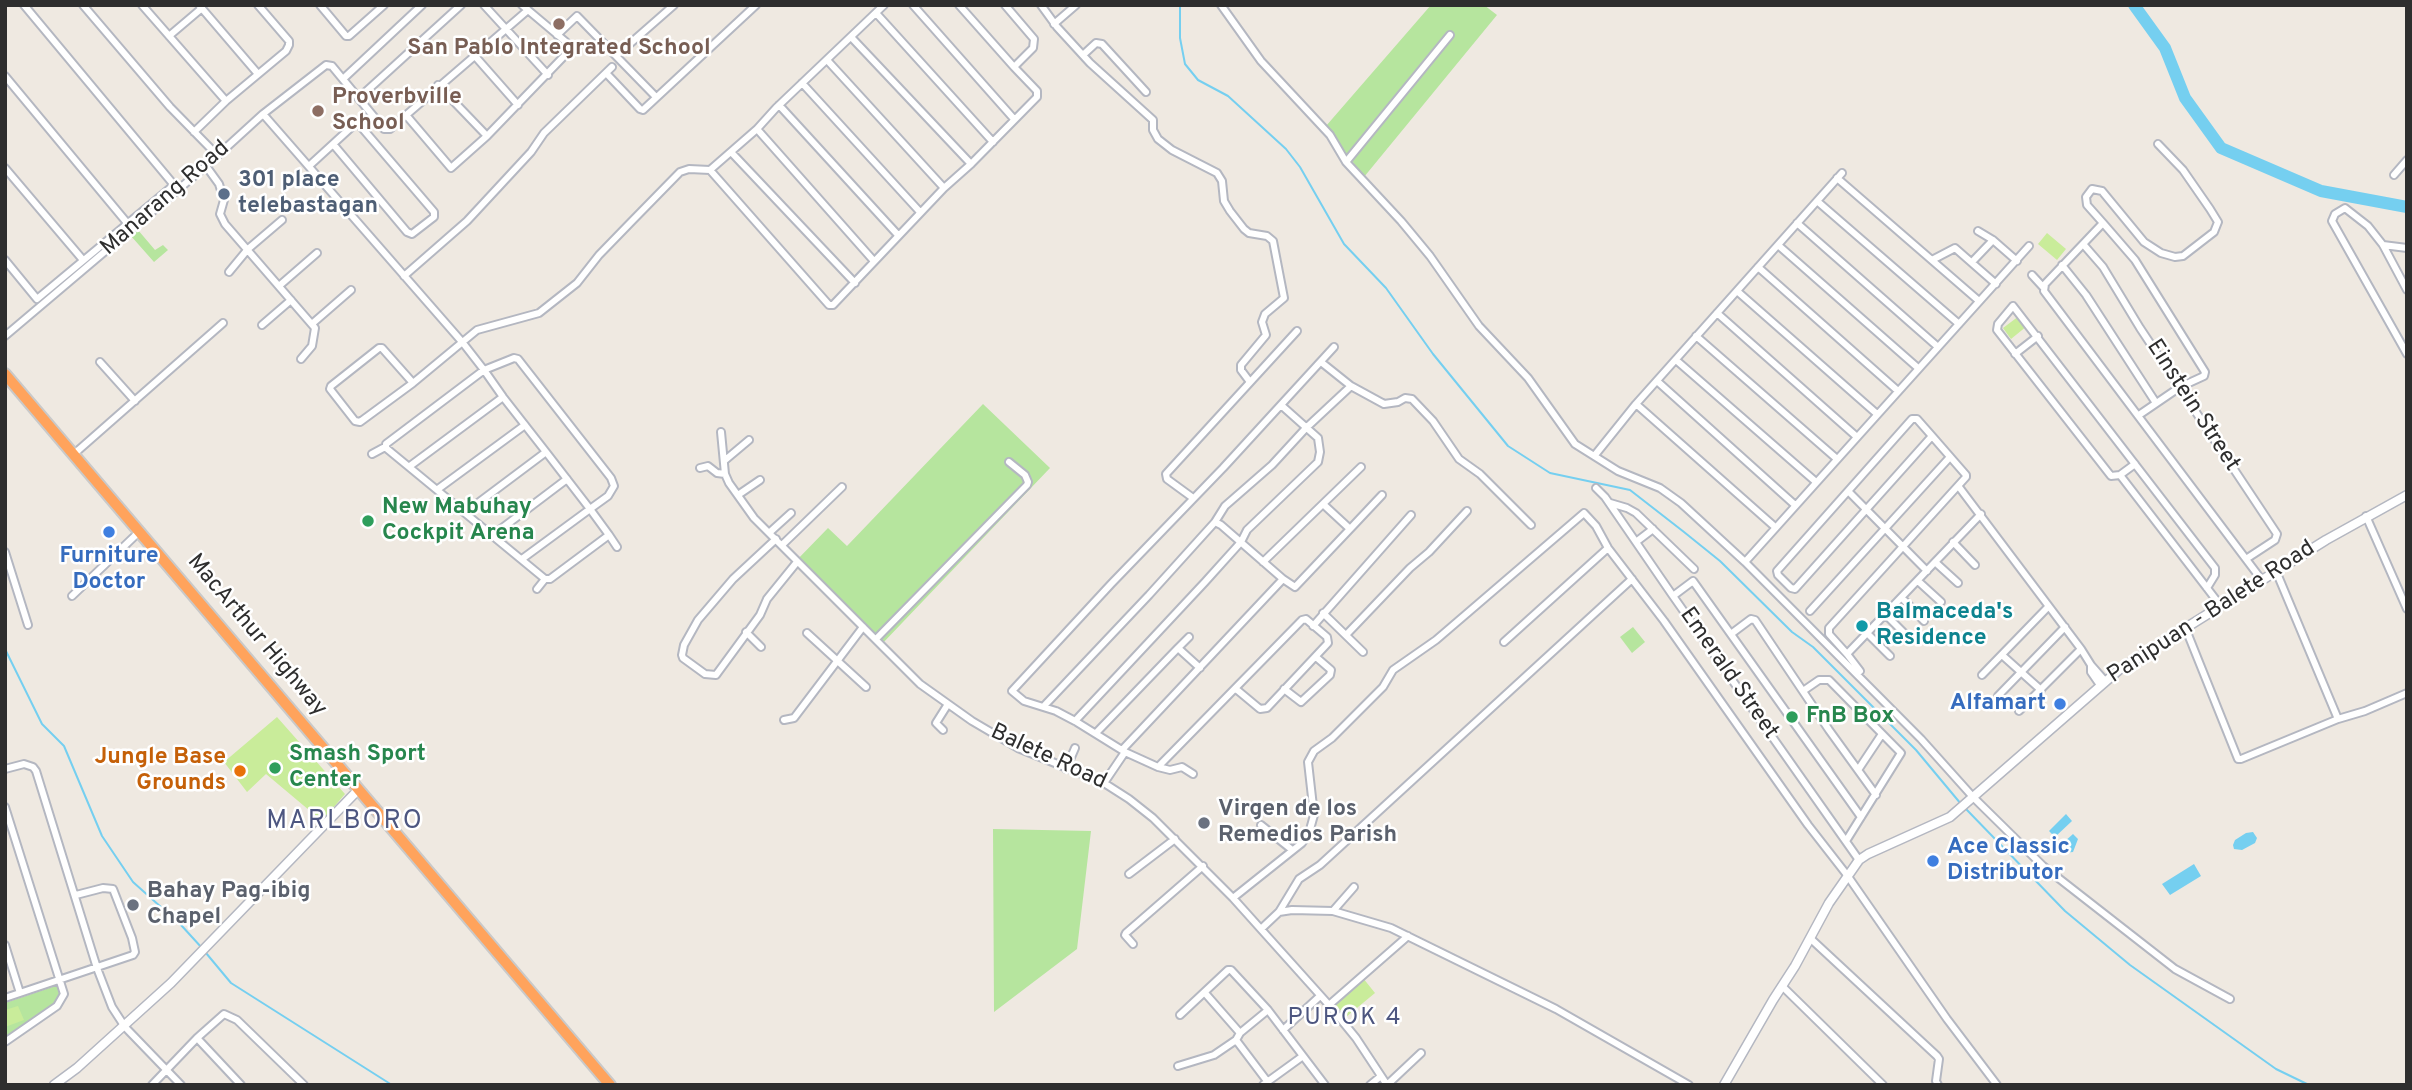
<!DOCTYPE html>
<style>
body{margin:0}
#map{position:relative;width:2412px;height:1090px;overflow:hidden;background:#efe9e1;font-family:Overpass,sans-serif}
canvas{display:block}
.frame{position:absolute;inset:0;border:7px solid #2e2e2e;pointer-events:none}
</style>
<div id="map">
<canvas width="2412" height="1090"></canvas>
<div class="frame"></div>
</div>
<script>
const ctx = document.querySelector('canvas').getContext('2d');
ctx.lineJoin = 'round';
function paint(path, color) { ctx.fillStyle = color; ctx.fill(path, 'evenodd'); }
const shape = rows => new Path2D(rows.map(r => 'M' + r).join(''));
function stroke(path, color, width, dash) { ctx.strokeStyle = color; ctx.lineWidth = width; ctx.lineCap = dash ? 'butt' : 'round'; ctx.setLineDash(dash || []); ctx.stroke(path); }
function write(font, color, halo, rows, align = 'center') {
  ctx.font = font + ' Overpass,sans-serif'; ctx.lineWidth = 5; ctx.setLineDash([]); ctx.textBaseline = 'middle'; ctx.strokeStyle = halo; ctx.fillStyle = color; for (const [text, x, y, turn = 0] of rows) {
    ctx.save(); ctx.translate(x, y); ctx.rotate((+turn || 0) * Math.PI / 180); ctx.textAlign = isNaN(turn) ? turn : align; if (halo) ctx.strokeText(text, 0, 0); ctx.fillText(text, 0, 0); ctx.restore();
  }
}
paint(shape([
 [1431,5,1484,5,1497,15,1364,177,1326,126],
 [138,230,155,250,163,245,168,250,154,262,131,236],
 [983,404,1050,468,881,645,794,563,828,528,847,546],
 [1633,627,1645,642,1632,653,1620,637],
 [993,829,1091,831,1077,949,994,1012],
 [58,985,60,995,58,1000,35,1020,5,1039,5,1003]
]), '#b6e59e');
paint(shape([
 [2047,233,2066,249,2057,260,2038,244],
 [2019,316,2027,326,2011,339,2003,328],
 [277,717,345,794,322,821,266,774,247,792,224,762],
 [1363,978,1375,993,1346,1017,1334,1003],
 [18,1006,24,1020,5,1027,5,1010]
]), '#c9ec9a');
paint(shape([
 [2066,814,2072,821,2055,837,2049,831],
 [2253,832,2257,838,2255,843,2242,850,2234,849,2233,845,2235,840,2246,833],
 [2073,834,2078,839,2073,852,2063,853,2064,842],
 [2194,864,2201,876,2170,895,2162,884]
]), '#75cff0');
stroke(shape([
 [1180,5,1180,38,1185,64,1198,80,1228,96,1286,149,1300,167,1344,244,1386,288,1433,354,1508,446,1550,473,1630,490,1684,532,1720,561,1792,632,1813,647,1916,750,1961,804],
 [5,649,42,724,64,746,102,836,133,882,181,925,202,948],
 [1965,808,2065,911,2130,965,2276,1069,2309,1085],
 [206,953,231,983,392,1085]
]), '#75cff0', 2);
stroke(shape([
 [2134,5,2165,48,2185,98,2221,148,2321,191,2407,207]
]), '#75cff0', 12);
const street = shape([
 [83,5,170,107,217,155],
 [142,5,226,101],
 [199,5,258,74],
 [320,5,346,36,349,36,384,5],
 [484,5,548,75],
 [913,5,1014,119],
 [959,5,1014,67],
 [1041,5,1057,27,1090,63,1153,120,1153,130,1158,139,1172,150,1217,173,1222,181,1224,201,1230,211,1244,229,1249,233,1267,236,1273,241,1284,298,1265,314,1262,322,1266,335,1241,365,1241,370,1250,382],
 [1221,5,1261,61,1330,135,1346,162,1401,221,1430,256,1479,326,1528,378,1575,444,1618,471,1660,488,1681,503,1745,562,1921,739,1973,797,2043,866,2175,969,2230,999],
 [876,13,993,142],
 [1054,24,1076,5],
 [557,35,577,16,656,97],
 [169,36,202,8],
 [851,37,971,164],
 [474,55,518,105],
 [617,55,674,5],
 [1083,55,1096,43,1102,44,1146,92],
 [827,60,944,188],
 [606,73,640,109,643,110,756,5],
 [5,76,128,224],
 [343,79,422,5],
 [802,83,920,212],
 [438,85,487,136],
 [360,97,461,5],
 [779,105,898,235],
 [263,114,463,343,484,370,503,397,546,452,590,509,609,535,550,579,545,579,386,448,386,444,484,370,514,358,518,359,611,478,614,486,608,496,590,509,522,559],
 [406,115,451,168,487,136,569,51,569,46,566,42,522,5],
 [757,129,873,260],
 [194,132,226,101,286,51,289,45,289,41,258,5],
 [731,152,855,283],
 [1346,162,1450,35],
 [206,166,219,184,224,200,220,214,225,224,315,328,312,346,301,359],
 [309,166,357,122,434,212,434,217,412,234,407,232,333,144],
 [5,168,83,260],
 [710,170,757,129,776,108,884,5],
 [2394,175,2407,160],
 [1837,178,1979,301],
 [1817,201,1959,324],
 [1797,223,1938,347],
 [2103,223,2087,205,2086,197,2092,189,2102,191,2144,242,2161,253,2175,257,2183,256,2214,232,2218,222,2210,209,2183,170,2158,144],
 [1978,231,1993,240,2017,261],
 [2083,244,2103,267,2140,328,2277,534,2275,540,2246,559],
 [1778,245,1918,368],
 [2383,245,2407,248],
 [5,260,37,299,174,185,24,5],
 [1932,260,1955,248,1996,284],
 [1972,262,1993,240],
 [2062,265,2086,295,2156,403],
 [1758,267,1898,391],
 [229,272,248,249,282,220],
 [2032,275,2043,287],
 [404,276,467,221,531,152,544,133,612,67],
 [279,286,317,253],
 [2407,290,2383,245,2368,226,2345,208,2335,214,2332,221,2407,354],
 [1737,291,1877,414],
 [1717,313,1857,437],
 [313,323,351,290],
 [262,325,291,300],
 [5,336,206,166,263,114,326,65,332,66,384,129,390,129,528,10],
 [1696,336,1837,459],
 [2015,354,2038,336],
 [1676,360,1816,482],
 [100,362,135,401],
 [1321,362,1351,386],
 [1657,381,1795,505],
 [413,383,382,348,379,348,331,386,330,389,355,421,360,422,413,383,477,330,539,313,577,283,599,255,633,220,680,172,689,169,710,170,829,305,833,305,944,188,971,164,1037,97,1037,91,1014,67,1033,48,1034,39,1005,5],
 [1636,404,1775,527],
 [2139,415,2180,387,2204,376,2205,372,2135,260,2103,223,2045,284,2044,291,2261,579],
 [721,432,725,474,729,483,754,518,920,684,972,721,1018,748,1104,783,1129,799,1153,818,1233,898,1329,1005,1356,1038,1387,1085],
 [74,454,223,323],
 [372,454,385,447],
 [1595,455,1636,404,1842,173],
 [724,461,749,440],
 [410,466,503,397],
 [700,468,708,466,717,473,725,474],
 [2120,475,2135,464],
 [1959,487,2081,649,2091,665,2091,672,2100,685],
 [1596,488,1605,497,1673,596,1859,860],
 [438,489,525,425],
 [1849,492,1927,571],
 [738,495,760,480],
 [1193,498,1167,479,1166,474,1297,331],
 [1610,503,1627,508,1636,513,1694,569],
 [466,512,546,452],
 [2366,516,2407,609],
 [1215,522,1225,506,1272,465,1306,428,1351,386,1384,404,1398,402,1405,398,1412,399,1433,421,1459,459,1480,474,1531,525],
 [1350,529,1382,495],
 [769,533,791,513],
 [493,535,567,479],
 [609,535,617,547],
 [776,539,733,579,698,620,684,645,682,655,683,658,705,674,716,675,760,615,767,599,797,562],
 [1636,542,1653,529],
 [1953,542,1975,565],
 [782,545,842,487],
 [5,552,28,625],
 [1263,562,1361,467],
 [1745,562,2029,246],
 [1935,562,1958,583],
 [1918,581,1941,602],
 [2207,588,2215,575,2215,568,2013,306,1998,324,1997,330,2111,476,2120,475,2207,588,2220,605],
 [537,589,545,579],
 [72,596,140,531],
 [1673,596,1693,581,1861,817],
 [1902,598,1924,621],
 [1810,611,1950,457],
 [1323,613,1363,652],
 [1886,615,1907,636],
 [1313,626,1411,515],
 [2185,627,2238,759,2241,759,2338,719,2276,571],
 [746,632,761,647],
 [807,633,866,687],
 [1867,633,1890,656],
 [1731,634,1751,619,1755,620,1829,730,1876,795],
 [1346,635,1410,568,1429,552,1467,511],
 [876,639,1027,485,1028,482,1025,475,1009,462],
 [1504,642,1608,548],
 [1178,648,1189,637],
 [1847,654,1981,514],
 [2002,655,2041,690],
 [2091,665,2105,681],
 [1860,671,1847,654,1829,634,1829,628,1966,477,1966,475,1932,436,1917,419,1912,419,1777,571,1778,575,1791,588,1795,589,1932,436],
 [1982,675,2048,607],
 [1284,689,1301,702,1330,675,1331,670,1316,657],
 [1803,691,1819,680,1829,680,1901,753,1846,841],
 [1998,696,2065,627],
 [1044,706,1149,595,1215,522,1221,525,1283,579,1295,587,1350,529,1323,504],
 [2019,711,2081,649],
 [2338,719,2365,711,2407,693],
 [784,720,794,718,863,627],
 [1075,721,1205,582,1241,542,1247,530,1318,462,1320,452,1318,438,1281,405],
 [943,730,936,723,948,704],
 [1096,733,1178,648,1200,668],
 [1122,750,1283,579],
 [1158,767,1302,620,1306,619,1327,637,1328,643,1267,708,1260,709,1236,689],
 [5,769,24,764,33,767,36,771,97,968,112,1007,125,1027,181,1085],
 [1066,769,1075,748],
 [1858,770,1882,734],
 [1193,774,1182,767,1170,770,1158,767,1125,752,1075,721,1056,711,1024,701,1012,691,1111,584,1223,468,1334,347],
 [1104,783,1125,752],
 [5,807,64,994,57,1006,5,1042],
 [1261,825,1291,849],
 [1129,874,1175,839],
 [1233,898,1302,843,1309,833,1314,815,1308,762,1314,751,1332,738,1383,687,1393,670,1436,640,1584,513,1596,526,1608,548,1664,621,1808,825,1847,875,1947,1019,1997,1085],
 [1333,911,1354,887],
 [1279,912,1292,910,1333,911,1391,928,1556,1009,1689,1085],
 [1261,929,1279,912,1299,879,1320,865,1632,579],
 [1811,939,1937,1056,1939,1059,1936,1081,1938,1085],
 [1133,944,1125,935,1126,933,1203,866],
 [5,945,20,993],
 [1782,986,1883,1085],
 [1205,993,1240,1033],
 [5,998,133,955,135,952,132,938,113,889,103,888,76,895],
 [1329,1005,1408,936],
 [1180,1015,1228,970,1231,970,1268,1010,1325,1085],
 [1283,1030,1320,996],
 [197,1038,241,1085],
 [1178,1066,1214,1055,1236,1040],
 [1267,1081,1236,1040,1240,1033,1268,1010],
 [152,1085,197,1038,224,1014,237,1020,304,1085],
 [1263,1085,1303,1056],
 [1370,1085,1381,1076],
 [1387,1085,1421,1053]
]);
const secondary = shape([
 [54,1085,77,1068,171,983,358,790],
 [1724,1085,1773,1000,1795,966,1829,903,1859,860,1868,854,1950,817,2120,669,2326,540,2407,495]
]);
const highway = shape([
 [5,374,610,1085]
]);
stroke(street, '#b4b7c1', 10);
stroke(secondary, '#b4b7c1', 11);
stroke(highway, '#c9c9c9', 14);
stroke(street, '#fff', 6);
stroke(secondary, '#fff', 8);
stroke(highway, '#ffa35c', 10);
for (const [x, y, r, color] of [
 [559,24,7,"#8d6e63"],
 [318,111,7,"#8d6e63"],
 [224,194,7,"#5c6f8a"],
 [368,521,7,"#2e9e5b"],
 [109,532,7,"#3f7fe0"],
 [1862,626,7,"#0f9aa8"],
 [2060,704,7,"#3f7fe0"],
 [1792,717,7,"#2e9e5b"],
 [275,768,7,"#2e9e5b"],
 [240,771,7,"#e8710a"],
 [1204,823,7,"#6b7280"],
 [1933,861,7,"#3f7fe0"],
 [133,905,7,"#6b7280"]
]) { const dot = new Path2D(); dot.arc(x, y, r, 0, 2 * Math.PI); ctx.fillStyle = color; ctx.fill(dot); stroke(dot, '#fff', 2.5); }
write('bold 23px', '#785e54', '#fff', [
 ["San Pablo Integrated School",559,49],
 ["Proverbville",332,98,"left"],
 ["School",332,124,"left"]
]);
write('bold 23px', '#4e5e75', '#fff', [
 ["301 place",238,181],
 ["telebastagan",238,207]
], 'left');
write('23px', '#2e2e2e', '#fff', [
 ["Manarang Road",166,199,-41],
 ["Einstein Street",2192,406,57],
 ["Panipuan - Balete Road",2212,613,-33],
 ["MacArthur Highway",256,636,50],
 ["Emerald Street",1728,674,55],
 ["Balete Road",1048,758,25]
]);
write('bold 23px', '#27864d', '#fff', [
 ["New Mabuhay",382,508],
 ["Cockpit Arena",382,534],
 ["FnB Box",1806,717],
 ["Smash Sport",289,755],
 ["Center",289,781]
], 'left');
write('bold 23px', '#366cbe', '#fff', [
 ["Furniture",109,557],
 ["Doctor",109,583],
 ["Alfamart",2046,704,"right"],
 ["Ace Classic",1947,848,"left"],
 ["Distributor",1947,874,"left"]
]);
write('bold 23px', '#0d838f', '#fff', [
 ["Balmaceda's",1876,613],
 ["Residence",1876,639]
], 'left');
write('bold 23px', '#c56008', '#fff', [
 ["Jungle Base",226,758],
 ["Grounds",226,784]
], 'right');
write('bold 23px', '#5b616d', '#fff', [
 ["Virgen de los",1218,810],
 ["Remedios Parish",1218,836],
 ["Bahay Pag-ibig",147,892],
 ["Chapel",147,918]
], 'left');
ctx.letterSpacing = '2px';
write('24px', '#4d5680', '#fff', [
 ["PUROK 4",1345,1019]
]);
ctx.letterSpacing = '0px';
ctx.letterSpacing = '2px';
write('26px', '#4d5680', '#fff', [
 ["MARLBORO",345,823]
]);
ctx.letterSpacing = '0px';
</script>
